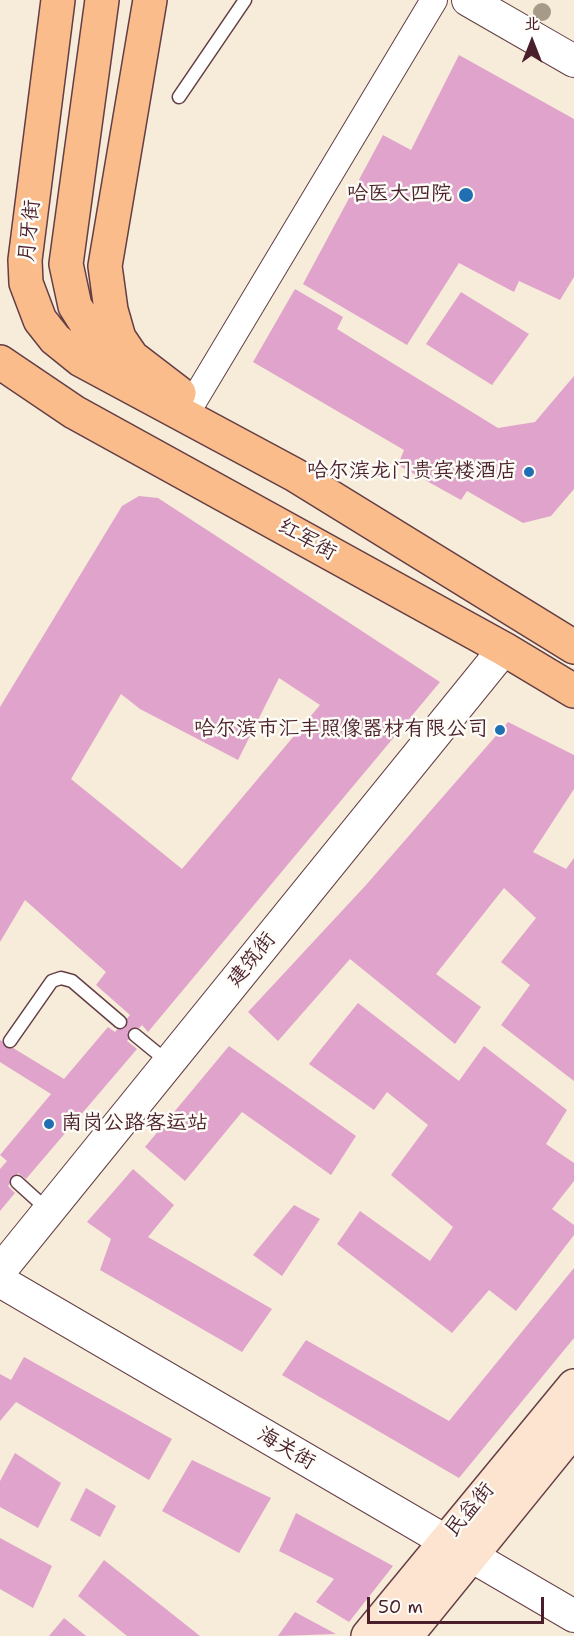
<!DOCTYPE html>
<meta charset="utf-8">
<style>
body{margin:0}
#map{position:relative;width:574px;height:1636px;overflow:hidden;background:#f6ecd9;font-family:"Shantell Sans","LXGW WenKai TC",sans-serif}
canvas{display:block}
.north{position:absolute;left:502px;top:12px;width:60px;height:60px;-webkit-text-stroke:4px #fdfcf7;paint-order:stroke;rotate:0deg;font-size:16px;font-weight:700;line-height:24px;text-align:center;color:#4a1f2b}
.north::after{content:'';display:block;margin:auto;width:21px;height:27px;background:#4a1f2b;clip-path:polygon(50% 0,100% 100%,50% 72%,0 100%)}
.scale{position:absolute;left:367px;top:1597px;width:177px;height:27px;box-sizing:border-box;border:3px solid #4a1f2b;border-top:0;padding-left:8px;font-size:18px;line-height:21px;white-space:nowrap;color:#4a1f2b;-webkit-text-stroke:4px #fdfcf7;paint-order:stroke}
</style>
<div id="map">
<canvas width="574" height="1636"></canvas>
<div class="north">北</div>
<div class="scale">50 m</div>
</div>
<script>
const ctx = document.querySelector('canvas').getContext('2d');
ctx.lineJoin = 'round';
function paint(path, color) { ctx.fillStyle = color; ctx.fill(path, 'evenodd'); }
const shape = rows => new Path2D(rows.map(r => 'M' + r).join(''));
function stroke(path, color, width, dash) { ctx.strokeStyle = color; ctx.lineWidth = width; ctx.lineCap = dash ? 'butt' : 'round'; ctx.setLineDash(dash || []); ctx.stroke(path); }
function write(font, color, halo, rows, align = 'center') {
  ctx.font = font + ' "Shantell Sans","LXGW WenKai TC",sans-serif'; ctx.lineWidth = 5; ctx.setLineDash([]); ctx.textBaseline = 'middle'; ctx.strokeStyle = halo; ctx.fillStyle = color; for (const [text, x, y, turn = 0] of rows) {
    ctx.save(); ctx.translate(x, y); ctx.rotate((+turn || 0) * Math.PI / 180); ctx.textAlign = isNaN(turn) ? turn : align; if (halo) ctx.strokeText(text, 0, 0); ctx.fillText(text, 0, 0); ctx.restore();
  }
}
paint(shape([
 [459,55,574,119,574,277,560,300,519,281,514,292,459,263,407,345,303,284,383,135,411,150],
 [295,289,343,317,337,329,498,428,535,422,574,376,574,489,551,516,523,523,467,491,461,500,398,465,404,450,253,362],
 [461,292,529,334,492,385,426,344],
 [139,496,158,498,440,682,148,1032,142,1025,127,1041,137,1049,26,1179,18,1173,8,1186,15,1193,0,1211,0,1169,7,1161,0,1155,51,1094,0,1062,0,1040,64,1079,108,1027,115,1032,130,1015,96,985,106,972,25,900,0,942,0,707,122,506],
 [279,678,320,705,182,869,71,779,121,694,140,709,238,760],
 [508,722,574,755,574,789,533,852,566,869,574,858,574,1081,501,1025,530,985,501,962,536,918,504,888,436,974,481,1007,455,1044,350,959,278,1041,248,1012,366,885],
 [358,1003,459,1081,484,1046,567,1110,546,1144,574,1163,574,1181,552,1209,574,1225,574,1235,516,1311,489,1290,452,1333,337,1244,360,1211,430,1261,453,1227,391,1175,428,1125,387,1092,374,1110,309,1064],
 [229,1046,356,1136,331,1175,242,1112,185,1181,145,1147],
 [133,1169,174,1205,148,1237,272,1309,242,1352,100,1270,111,1239,87,1222],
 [294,1205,320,1219,282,1276,253,1255],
 [574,1268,574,1338,459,1478,282,1375,306,1340,449,1421],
 [24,1357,172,1439,149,1480,16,1402,0,1421,0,1374,11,1380],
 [15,1453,61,1483,38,1528,0,1507,0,1481],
 [192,1460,271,1498,239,1553,162,1511],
 [86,1488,116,1506,100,1537,70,1520],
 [296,1513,393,1566,349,1622,316,1602,334,1579,279,1551],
 [0,1538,52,1566,33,1608,0,1589],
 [104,1560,200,1636,127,1636,78,1596],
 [295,1612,336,1634,278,1636],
 [64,1618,86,1636,49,1636]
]), '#e0a3cb');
const service = shape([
 [179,97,245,0],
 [135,1035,168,1062],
 [10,1041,52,981,61,978,72,981,120,1022],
 [17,1182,49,1211]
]);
const minor = shape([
 [193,402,434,0]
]);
const tertiary = shape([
 [468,0,574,61],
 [0,1271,504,649],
 [0,1281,574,1616]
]);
const secondary = shape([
 [368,1636,574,1386],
 [406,1636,574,1429]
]);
const primary = shape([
 [58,0,25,260,26,283,40,320,55,339,81,360,295,475,574,647],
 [102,0,66,264,75,306,87,325,129,357],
 [150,0,105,266,111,310,119,338,132,357,179,393],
 [0,362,74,412,504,649,574,691]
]);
stroke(service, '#643e45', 15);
stroke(minor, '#643e45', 28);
stroke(tertiary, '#643e45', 34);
stroke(secondary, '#643e45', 36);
stroke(primary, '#643e45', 36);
stroke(service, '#fff', 12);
stroke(minor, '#fff', 26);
stroke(tertiary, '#fff', 32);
stroke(secondary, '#fde4d0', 33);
stroke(primary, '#f9bc8a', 33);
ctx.fillStyle = '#a89a88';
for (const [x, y] of [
 [542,12]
]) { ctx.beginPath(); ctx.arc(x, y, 9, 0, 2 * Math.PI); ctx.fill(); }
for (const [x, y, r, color] of [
 [466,195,8,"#1f6fb2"],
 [529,472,6,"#1f6fb2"],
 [500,730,6,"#1f6fb2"],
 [49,1124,6,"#1f6fb2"]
]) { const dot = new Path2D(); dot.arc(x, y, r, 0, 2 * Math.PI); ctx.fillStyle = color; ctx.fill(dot); stroke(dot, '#fdfcf7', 2); }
write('21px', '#4a1f2b', '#fdfcf7', [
 ["哈医大四院",452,195],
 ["哈尔滨龙门贵宾楼酒店",517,472],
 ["哈尔滨市汇丰照像器材有限公司",488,730],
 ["南岗公路客运站",61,1124,"left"]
], 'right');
write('21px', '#4a1f2b', '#fdfcf7', [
 ["月牙街",30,231,-84],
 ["红军街",307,540,29],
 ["建筑街",252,960,-51],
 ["海关街",286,1449,30],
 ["民益街",470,1510,-50]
]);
</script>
